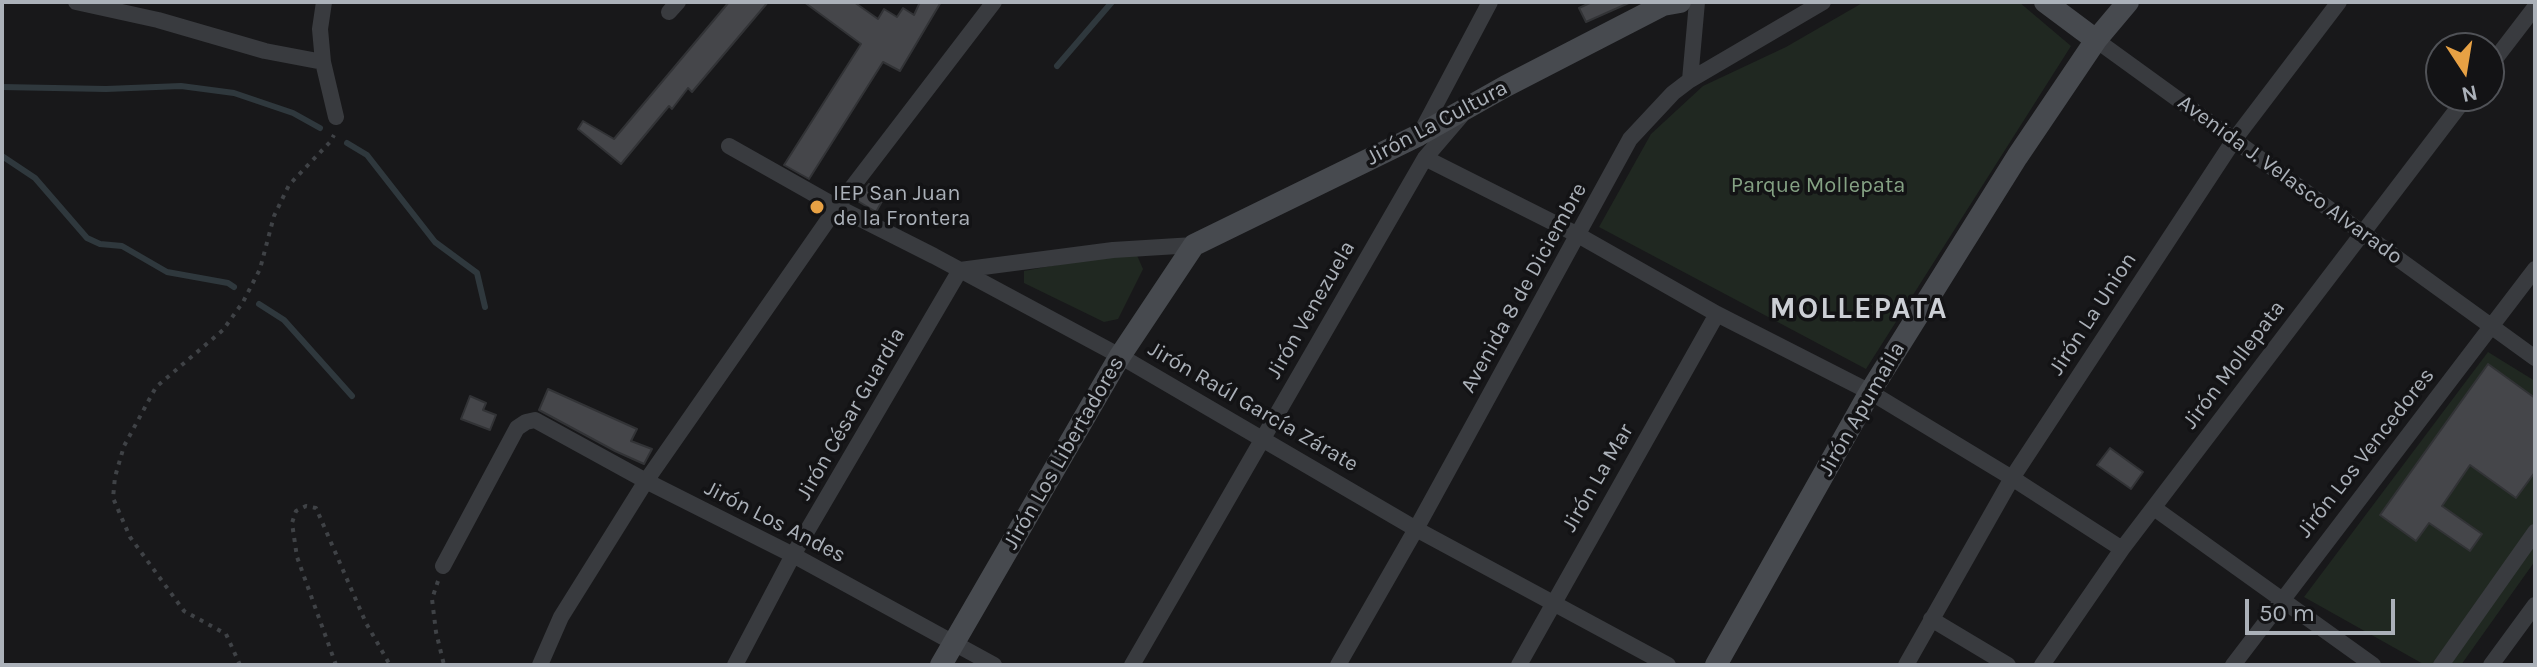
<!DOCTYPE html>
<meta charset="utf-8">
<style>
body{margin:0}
#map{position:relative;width:2537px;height:667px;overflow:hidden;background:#18181a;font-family:Karla,sans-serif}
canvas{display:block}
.frame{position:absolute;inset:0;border:4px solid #abb1b9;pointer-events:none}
.north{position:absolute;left:2425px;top:32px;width:80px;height:80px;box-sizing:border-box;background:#131315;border:2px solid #505257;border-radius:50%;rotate:168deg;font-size:22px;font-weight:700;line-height:32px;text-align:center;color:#abb1b9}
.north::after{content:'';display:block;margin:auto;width:28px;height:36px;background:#e7a144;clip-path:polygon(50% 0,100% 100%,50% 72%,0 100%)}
.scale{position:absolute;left:2245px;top:599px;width:150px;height:36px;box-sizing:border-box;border:4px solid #abb1b9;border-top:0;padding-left:10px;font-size:24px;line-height:28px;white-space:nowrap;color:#abb1b9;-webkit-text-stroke:6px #131315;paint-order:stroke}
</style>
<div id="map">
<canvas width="2537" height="667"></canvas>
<div class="frame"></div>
<div class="north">N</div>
<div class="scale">50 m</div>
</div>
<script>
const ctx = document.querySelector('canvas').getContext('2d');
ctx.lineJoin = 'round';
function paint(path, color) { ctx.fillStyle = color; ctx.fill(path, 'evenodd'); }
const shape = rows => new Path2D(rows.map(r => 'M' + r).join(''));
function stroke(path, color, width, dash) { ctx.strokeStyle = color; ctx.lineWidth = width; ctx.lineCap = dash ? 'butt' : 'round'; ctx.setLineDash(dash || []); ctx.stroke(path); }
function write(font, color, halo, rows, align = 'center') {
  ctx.font = font + ' Karla,sans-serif'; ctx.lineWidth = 7; ctx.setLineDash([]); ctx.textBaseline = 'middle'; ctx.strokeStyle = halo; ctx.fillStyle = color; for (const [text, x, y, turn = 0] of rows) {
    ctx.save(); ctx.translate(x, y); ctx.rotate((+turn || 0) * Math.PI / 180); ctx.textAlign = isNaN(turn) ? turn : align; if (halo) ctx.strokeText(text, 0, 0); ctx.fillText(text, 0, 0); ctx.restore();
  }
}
paint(shape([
 [1864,2,2019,2,2071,46,1866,369,1599,227,1651,134,1703,86,1786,47],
 [1126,252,1136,253,1143,269,1118,319,1104,322,1024,283,1024,271],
 [2488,352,2535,381,2535,561,2461,665,2425,665,2304,597]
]), '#202821');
stroke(shape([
 [1057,66,1112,2],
 [2,87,106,89,181,86,234,93,293,113,320,128],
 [347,143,367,155,435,242,477,273,485,307],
 [2,156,35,178,87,238,100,244,122,246,167,272,228,283,234,287],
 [259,304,284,320,352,396]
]), '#2f383d', 6);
const building = shape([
 [729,2,768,2,692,92,688,88,672,109,669,106,621,164,578,129,583,121,614,139,729,2],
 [804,2,854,2,878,19,884,9,897,17,903,8,914,15,920,2,941,2,900,71,883,62,809,179,784,165,861,44,804,2],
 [1592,2,1631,2,1586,22,1579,8,1592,2],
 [869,184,886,194,876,212,856,200,869,184],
 [2488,364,2535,398,2535,472,2516,498,2470,465,2442,506,2482,534,2470,551,2429,523,2416,541,2380,515,2488,364],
 [548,389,637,429,631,441,652,449,644,464,615,451,539,410,548,389],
 [470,396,486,403,483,410,496,415,490,430,461,419,470,396],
 [2110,448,2143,472,2131,489,2097,465,2110,448]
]);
paint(building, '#45464a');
stroke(building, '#323336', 2);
stroke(shape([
 [438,581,432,599,436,632,444,665],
 [240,665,226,634,184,611,130,537,113,498,115,477,124,446,156,387,223,330,243,302,260,269,274,216,289,185,330,142,334,135],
 [336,665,297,557,292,523,296,511,306,506,316,508,366,623,390,665]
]), '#3f4246', 4, [4, 6]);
stroke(shape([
 [76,2,158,20,265,51,323,62],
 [324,2,320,29,323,62,336,117],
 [669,12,678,2],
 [2096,40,2535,358],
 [2489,67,2535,7],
 [1690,80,1697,2],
 [1420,134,1490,2],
 [729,146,837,207,934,256,1120,356,1416,529,1668,665],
 [1425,158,1578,235,1717,314,1870,392,2012,478,2122,549],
 [2154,508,2373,665],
 [443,566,517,428,526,422,535,420,646,481,793,555,994,665],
 [1931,619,2008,665],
 [540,665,561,617,646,481,837,207,994,2],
 [735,665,793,555,960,270,1113,250,1194,245],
 [1132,665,1425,158,1461,116],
 [1338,665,1416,529,1630,139,1673,93,1690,80,1823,2],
 [1519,665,1717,314],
 [1906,665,2012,478,2234,140,2339,2],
 [2042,665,2122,549,2467,96],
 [2233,665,2535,269],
 [2441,665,2535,532],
 [2491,665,2535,605]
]), '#393b3f', 16);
stroke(shape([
 [2045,2,2096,40],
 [941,665,1120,356,1194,245,1419,135,1506,86,1663,5,1680,2],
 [1716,665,1870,392,2017,157,2096,40,2128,2]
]), '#474a4f', 22);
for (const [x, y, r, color] of [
 [817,207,8,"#e7a144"]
]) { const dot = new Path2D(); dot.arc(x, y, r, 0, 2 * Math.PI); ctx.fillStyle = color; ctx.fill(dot); stroke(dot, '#131315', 3); }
write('22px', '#abb1b9', '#131315', [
 ["Jirón La Cultura",1437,123,-28],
 ["Avenida J. Velasco Alvarado",2290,180,36],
 ["Avenida 8 de Diciembre",1524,288,-61],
 ["Jirón Venezuela",1311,310,-60],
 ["Jirón La Union",2093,314,-57],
 ["Jirón Mollepata",2234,365,-53],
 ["Jirón Raúl García Zárate",1253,407,30],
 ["Jirón Apumaila",1862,409,-60],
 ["Jirón César Guardia",851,414,-60],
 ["Jirón Los Libertadores",1064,453,-60],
 ["Jirón Los Vencedores",2366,453,-52],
 ["Jirón La Mar",1598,478,-60],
 ["Jirón Los Andes",775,522,27]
]);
write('22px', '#85a284', '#131315', [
 ["Parque Mollepata",1818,186]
]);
write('22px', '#abb1b9', '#131315', [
 ["IEP San Juan",833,194],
 ["de la Frontera",833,219]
], 'left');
ctx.letterSpacing = '2px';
write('bold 30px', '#cccfd5', '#131315', [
 ["MOLLEPATA",1859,309]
]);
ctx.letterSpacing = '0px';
</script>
